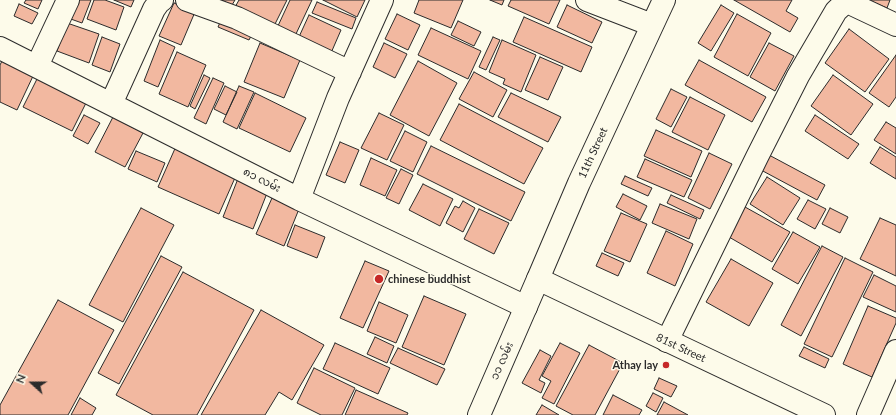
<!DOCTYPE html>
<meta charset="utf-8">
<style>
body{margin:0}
#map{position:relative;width:896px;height:415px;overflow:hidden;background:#fdfbea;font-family:Lato,sans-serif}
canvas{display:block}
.north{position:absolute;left:12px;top:363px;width:40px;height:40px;-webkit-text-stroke:3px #fdfbea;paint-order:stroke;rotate:291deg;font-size:11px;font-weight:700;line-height:16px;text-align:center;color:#2b2b2b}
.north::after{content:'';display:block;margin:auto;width:14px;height:18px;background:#2b2b2b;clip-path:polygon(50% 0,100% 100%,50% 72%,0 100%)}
</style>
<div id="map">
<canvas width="896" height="415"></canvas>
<div class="north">N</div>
</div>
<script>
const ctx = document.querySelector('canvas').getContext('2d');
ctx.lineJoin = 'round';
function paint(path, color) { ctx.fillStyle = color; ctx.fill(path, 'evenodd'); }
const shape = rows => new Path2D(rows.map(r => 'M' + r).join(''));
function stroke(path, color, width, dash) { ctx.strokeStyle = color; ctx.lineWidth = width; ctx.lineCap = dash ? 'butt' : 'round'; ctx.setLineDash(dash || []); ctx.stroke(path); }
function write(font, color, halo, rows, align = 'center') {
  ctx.font = font + ' Lato,"Noto Sans Myanmar",sans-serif'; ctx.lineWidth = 3; ctx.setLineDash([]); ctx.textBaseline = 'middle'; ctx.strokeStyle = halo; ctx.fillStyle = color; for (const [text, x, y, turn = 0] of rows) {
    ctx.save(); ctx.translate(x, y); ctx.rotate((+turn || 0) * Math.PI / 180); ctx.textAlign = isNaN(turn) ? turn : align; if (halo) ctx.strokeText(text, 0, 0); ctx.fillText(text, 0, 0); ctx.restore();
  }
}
const building = shape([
 [26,0,42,0,38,9,24,3,26,0],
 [76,0,91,0,82,23,68,18,76,0],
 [94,0,105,0,124,7,116,30,87,19,94,0],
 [114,0,134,0,131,7,114,0],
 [221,0,235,0,232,5,221,0],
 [239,0,287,0,273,28,234,9,239,0],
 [290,0,312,0,295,36,277,28,290,0],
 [323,0,365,0,357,17,323,0],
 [419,0,463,0,451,28,414,13,419,0],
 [490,0,504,0,502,5,490,0],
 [511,0,560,0,549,24,508,6,511,0],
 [734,0,792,0,786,11,798,18,790,32,734,0],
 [868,0,890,0,887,8,868,0],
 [317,2,356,18,352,29,312,13,317,2],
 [174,3,195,12,181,45,159,36,174,3],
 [19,4,38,13,32,24,14,16,19,4],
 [567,5,602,22,592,43,557,27,567,5],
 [721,5,734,13,711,51,698,43,721,5],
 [397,14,420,25,408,50,385,39,397,14],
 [737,14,771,33,748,76,714,57,737,14],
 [309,15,341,30,331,53,298,39,309,15],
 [524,17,592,47,581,72,513,42,524,17],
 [222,18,253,32,249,40,218,27,222,18],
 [458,21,481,32,474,46,451,35,458,21],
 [67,23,99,34,89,63,57,51,67,23],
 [431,28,481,51,468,79,418,55,431,28],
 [849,29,889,59,865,92,825,63,849,29],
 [102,37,120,44,110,72,92,65,102,37],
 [493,37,500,40,486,70,479,67,493,37],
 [160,40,175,47,158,87,144,81,160,40],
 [502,40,536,55,521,92,503,84,505,79,489,72,502,40],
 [260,43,300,60,284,98,244,82,260,43],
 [384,43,407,54,395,78,373,67,384,43],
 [769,43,794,56,775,91,750,77,769,43],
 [177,52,206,65,188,107,159,94,177,52],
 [896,55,896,97,889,107,869,93,896,55],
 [540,57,563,67,548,100,525,90,540,57],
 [3,59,34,74,17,110,0,102,0,65,3,59],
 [699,60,766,97,752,122,685,85,699,60],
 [418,61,457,83,429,136,390,115,418,61],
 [474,72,507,90,493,117,459,99,474,72],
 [39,75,88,99,72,131,23,107,39,75],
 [204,75,210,78,195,109,190,106,204,75],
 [833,75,873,104,851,135,811,106,833,75],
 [213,78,224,83,206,124,194,118,213,78],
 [225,86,237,92,226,115,214,109,225,86],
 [239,86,254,92,237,129,223,122,239,86],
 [671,89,687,97,671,127,656,119,671,89],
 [255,93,306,118,290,152,239,128,255,93],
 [511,93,561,117,548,142,498,117,511,93],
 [690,97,725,115,708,150,672,132,690,97],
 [459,104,543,148,524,184,440,140,459,104],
 [379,113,404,125,387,160,361,148,379,113],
 [84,115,100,123,88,144,73,136,84,115],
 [815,115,859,144,848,159,805,131,815,115],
 [113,117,143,133,125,167,95,152,113,117],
 [886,122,896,128,896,154,874,140,886,122],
 [656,130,702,151,691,177,644,156,656,130],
 [405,131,427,142,413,172,390,161,405,131],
 [340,142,359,150,345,183,326,175,340,142],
 [177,144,238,171,219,214,158,187,177,144],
 [431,146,525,192,511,221,417,174,431,146],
 [880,147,896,157,896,179,870,163,880,147],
 [136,151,165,163,157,182,128,169,136,151],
 [709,153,732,164,710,209,688,198,709,153],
 [769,155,825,185,817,200,761,170,769,155],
 [371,158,397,170,385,196,360,185,371,158],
 [645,159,692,180,684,197,637,177,645,159],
 [401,169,413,175,399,204,386,198,401,169],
 [239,176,269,188,253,229,223,217,239,176],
 [625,176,652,188,648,196,621,184,625,176],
 [767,177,800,198,783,225,750,204,767,177],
 [423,184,453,199,440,226,409,210,423,184],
 [623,194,647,206,640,220,616,207,623,194],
 [671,195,704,210,700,219,667,203,671,195],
 [272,198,299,209,284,246,256,234,272,198],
 [808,200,826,209,815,229,797,219,808,200],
 [463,201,475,208,463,232,446,223,455,206,459,208,463,201],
 [660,204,697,219,689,239,652,223,660,204],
 [745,207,790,232,772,262,729,237,745,207],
 [141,208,174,225,123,322,89,305,141,208],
 [830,208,848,217,840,233,822,224,830,208],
 [479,209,509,223,494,254,464,239,479,209],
 [621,213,647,224,630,262,604,251,621,213],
 [880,218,896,225,896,276,860,259,880,218],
 [295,225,325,237,317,258,287,246,295,225],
 [666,231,693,244,675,286,647,273,666,231],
 [793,232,820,247,798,284,772,269,793,232],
 [822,246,843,257,801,336,781,325,822,246],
 [602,253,624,263,618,276,596,266,602,253],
 [161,256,182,267,119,384,98,373,161,256],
 [845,258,873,272,832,357,804,344,845,258],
 [731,259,773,283,749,326,706,302,731,259],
 [365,261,389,271,363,328,340,318,365,261],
 [183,272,254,310,197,415,153,415,116,395,183,272],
 [874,275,896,286,896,312,863,297,874,275],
 [424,296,466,314,444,365,402,347,424,296],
 [58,300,114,330,68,415,0,415,0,405,58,300],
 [379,302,408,315,396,343,367,331,379,302],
 [868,306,896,318,896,323,872,377,843,364,868,306],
 [261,310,324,345,292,400,279,392,265,415,201,415,261,310],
 [375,337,394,346,387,363,367,354,375,337],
 [335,343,390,368,378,394,323,369,335,343],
 [560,343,580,353,554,404,542,398,551,381,542,376,560,343],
 [589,345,623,363,595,415,573,415,556,406,589,345],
 [804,347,829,359,825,368,799,356,804,347],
 [398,348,445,369,437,385,390,363,398,348],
 [540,350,551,356,539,380,545,383,541,393,522,383,540,350],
 [314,368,355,388,342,415,321,415,297,403,314,368],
 [659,378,677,386,671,397,654,389,659,378],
 [356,390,408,413,407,415,345,415,356,390],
 [653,393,663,398,656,412,646,406,653,393],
 [613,395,642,410,639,415,603,415,613,395],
 [80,398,96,408,92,415,71,415,80,398],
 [664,402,688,415,657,415,664,402],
 [542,405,559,415,536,415,542,405]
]);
paint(building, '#f2b8a0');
stroke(building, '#2b2b2b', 1);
const minor = shape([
 [187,0,237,18,350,72],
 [587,0,652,25],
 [843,0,896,25],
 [0,48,299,199,526,307],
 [37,66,68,0],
 [111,104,154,9,159,2,162,0],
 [299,199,338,98,382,0],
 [538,279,579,183,664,0],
 [667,341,757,157,798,76,836,11,848,0],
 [868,415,896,351]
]);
const tertiary = shape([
 [479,415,538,279,824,415]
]);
stroke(minor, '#2b2b2b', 24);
stroke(tertiary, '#2b2b2b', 24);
stroke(minor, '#fdfbea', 22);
stroke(tertiary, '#fdfbea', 22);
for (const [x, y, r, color] of [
 [379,279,5,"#c62828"],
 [666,365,4,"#c62828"]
]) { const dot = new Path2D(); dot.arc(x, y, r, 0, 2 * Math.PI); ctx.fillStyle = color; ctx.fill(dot); stroke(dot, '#fdfbea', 1.5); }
write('11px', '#2b2b2b', '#fdfbea', [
 ["11th Street",593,153,-65],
 ["၈၁ လမ်း",262,180,27],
 ["81st Street",681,348,25],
 ["၁၁ လမ်း",502,361,-66]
]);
write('bold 11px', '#2b2b2b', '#fdfbea', [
 ["chinese buddhist",388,279],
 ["Athay lay",658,365,"right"]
], 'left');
</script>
